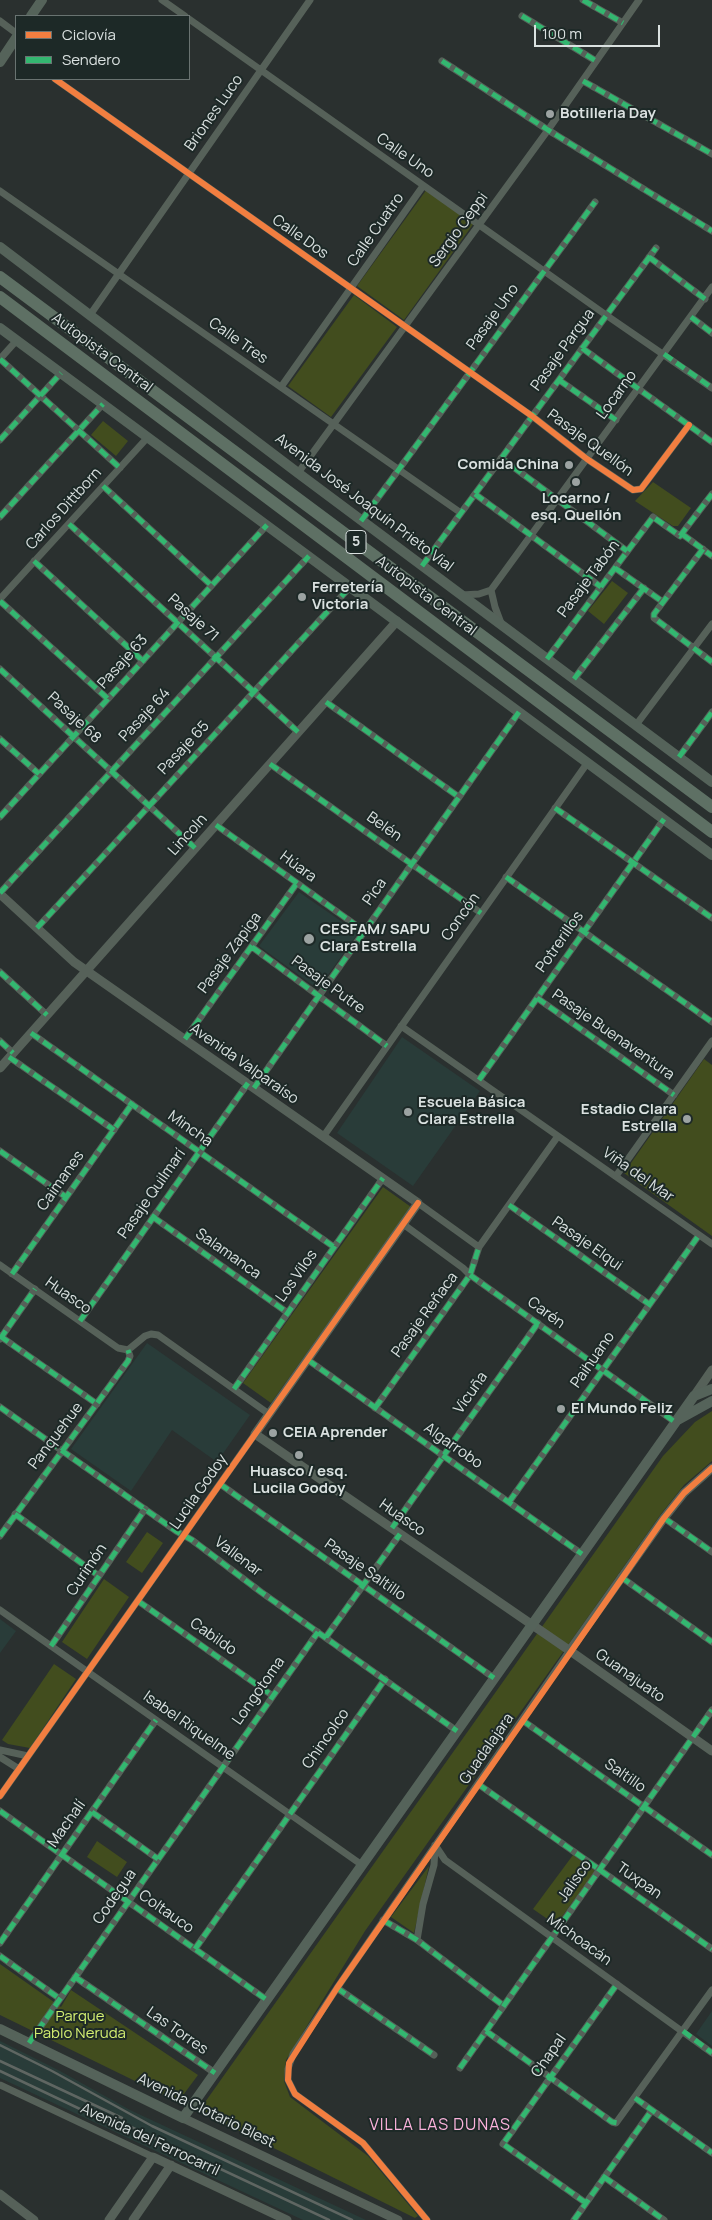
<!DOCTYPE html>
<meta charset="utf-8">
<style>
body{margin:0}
#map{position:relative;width:712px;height:2220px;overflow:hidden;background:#2a302f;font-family:Manrope,sans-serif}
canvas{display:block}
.legend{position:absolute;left:15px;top:15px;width:175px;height:65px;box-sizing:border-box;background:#1d2927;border:1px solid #697371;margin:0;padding:6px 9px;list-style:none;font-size:15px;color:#dae1e0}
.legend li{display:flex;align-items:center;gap:10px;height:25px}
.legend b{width:25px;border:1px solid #697371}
.scale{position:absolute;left:534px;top:25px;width:126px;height:22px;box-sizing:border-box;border:2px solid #dae1e0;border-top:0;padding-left:6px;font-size:15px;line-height:18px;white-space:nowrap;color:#dae1e0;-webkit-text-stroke:4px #1d2927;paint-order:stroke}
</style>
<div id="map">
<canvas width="712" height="2220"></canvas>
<ul class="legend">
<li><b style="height:6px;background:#f27e40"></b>Ciclovía</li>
<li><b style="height:6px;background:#33b770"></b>Sendero</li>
</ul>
<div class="scale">100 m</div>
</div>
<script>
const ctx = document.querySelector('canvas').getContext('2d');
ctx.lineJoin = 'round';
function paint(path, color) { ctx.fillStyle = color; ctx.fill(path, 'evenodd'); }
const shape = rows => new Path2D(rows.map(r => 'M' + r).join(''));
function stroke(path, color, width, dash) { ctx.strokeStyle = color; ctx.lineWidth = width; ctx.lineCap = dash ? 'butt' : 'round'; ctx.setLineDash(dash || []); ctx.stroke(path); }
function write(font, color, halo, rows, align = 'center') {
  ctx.font = font + ' Manrope,sans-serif'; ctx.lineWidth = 4; ctx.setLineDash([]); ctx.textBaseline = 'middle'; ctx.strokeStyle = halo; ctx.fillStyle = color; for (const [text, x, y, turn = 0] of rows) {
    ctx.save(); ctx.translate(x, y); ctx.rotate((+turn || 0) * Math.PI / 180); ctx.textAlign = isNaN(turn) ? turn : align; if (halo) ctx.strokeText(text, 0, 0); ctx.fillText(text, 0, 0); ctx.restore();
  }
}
paint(shape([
 [299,892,358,933,318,989,259,946],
 [402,1037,480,1091,413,1186,337,1133],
 [147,1343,250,1415,217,1462,172,1430,131,1491,71,1449],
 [0,1619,16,1631,0,1653],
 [712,2011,712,2046,696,2034],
 [0,2041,60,2071,130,2110,366,2220,303,2220,0,2078]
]), '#293c39');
paint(shape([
 [427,189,474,223,404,320,357,286],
 [354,295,397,327,331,417,288,386],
 [103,421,128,441,116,456,91,435],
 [653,482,691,508,678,526,673,526,635,501],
 [612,581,628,593,604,624,588,611],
 [704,1059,712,1065,712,1236,624,1173],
 [383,1187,411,1207,271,1403,243,1383],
 [712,1411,712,1461,684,1485,661,1514,365,1931,286,2060,284,2081,290,2097,368,2156,418,2216,415,2218,205,2114,203,2105,663,1456,695,1422],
 [147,1532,163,1543,142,1573,126,1562],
 [104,1579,129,1597,87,1659,62,1642],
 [54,1664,76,1679,30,1748,8,1744,2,1740],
 [97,1841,127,1862,117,1877,87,1857],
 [573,1855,595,1871,556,1925,533,1909],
 [429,1866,414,1933,391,1917],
 [0,1964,61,2007,71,1990,198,2075,178,2102,0,2015]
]), '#424d1e');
stroke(shape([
 [162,0,185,16],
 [583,0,623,23],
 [522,16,596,61],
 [189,19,606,315,712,388],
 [0,21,16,33],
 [442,61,548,130,712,231],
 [55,79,532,416,587,459,633,490,641,489,689,425],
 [583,81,712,154],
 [0,191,461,513],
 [649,257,705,299],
 [90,315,310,0],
 [691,317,712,333],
 [582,348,712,442],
 [0,359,120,468],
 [0,359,17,340],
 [559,380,616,420],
 [281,387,423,186],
 [0,440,61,373],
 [501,458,627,551],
 [298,473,548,130,639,0],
 [103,486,211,585],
 [475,494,601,587],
 [0,517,103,404],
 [361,521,595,202],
 [69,524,298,732],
 [682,534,712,556],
 [703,549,654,614,654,618,712,662],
 [34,561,143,661],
 [422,566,656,248],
 [615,568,663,602],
 [491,590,495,607,501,623],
 [462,595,479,594,491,590,712,287],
 [0,599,148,437],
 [0,601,108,699],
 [547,659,653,517,680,536,712,494],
 [0,669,195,848],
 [574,679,644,588],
 [326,702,459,797],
 [636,725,712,624],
 [0,739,39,774],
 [679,757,712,712],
 [270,764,481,913],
 [555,808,712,918],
 [0,817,267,525],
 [216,825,364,931],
 [506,877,712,1022],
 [0,893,309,556],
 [37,928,351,586],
 [252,947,387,1046],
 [0,972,47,1015],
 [537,998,674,1095],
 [401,1026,712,1244],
 [31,1033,334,1247],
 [185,1039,297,883],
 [0,1041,13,1053],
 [9,1057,114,1130],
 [479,1080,664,819],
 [254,1088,519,712],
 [323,1137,588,762],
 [0,1151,66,1197],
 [616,1176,712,1041],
 [418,1203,479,1247],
 [509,1205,649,1304],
 [153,1217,288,1313],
 [403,1224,463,1268,470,1275,675,1422],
 [0,1265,118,1348,128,1350,145,1336,151,1334,158,1335,269,1414],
 [12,1274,132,1104],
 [80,1321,248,1083],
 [0,1336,97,1404],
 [0,1339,35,1289],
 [308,1360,582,1554],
 [234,1389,383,1178],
 [0,1407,176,1531,192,1540,261,1592,457,1731],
 [375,1408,470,1275,479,1247,558,1136],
 [220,1484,494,1678],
 [509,1502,699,1235],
 [15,1514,99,1576],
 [664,1518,712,1552],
 [392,1528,538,1323],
 [0,1536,128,1361,130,1356,128,1350],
 [621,1577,712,1642],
 [138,1601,273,1696],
 [0,1610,362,1865],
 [326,1637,400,1534],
 [51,1646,145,1509],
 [522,1720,712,1855],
 [0,1750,28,1756],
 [0,1757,19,1769],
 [478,1784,712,1949],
 [0,1796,255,1434],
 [0,1811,267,2000],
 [92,1812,158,1859],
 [435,1845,445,1860,712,2053],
 [383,1920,417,1940,504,2006],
 [417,1940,423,1904,434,1865,435,1848],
 [0,1943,156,1720],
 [195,1949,385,1679],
 [0,1956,60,1999],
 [75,1977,215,2073],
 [337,1988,434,2055],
 [486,2031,612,2122,616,2123,712,1990],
 [29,2043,318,1632],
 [460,2068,712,1710],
 [0,2085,153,2157],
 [635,2098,712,2153],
 [604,2177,664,2220],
 [586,2203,503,2144,617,1984],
 [427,2220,363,2143,295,2094,288,2080,288,2069,293,2054,337,1988,570,1650],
 [574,2220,652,2110]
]), '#566159', 7);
stroke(shape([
 [0,894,74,962,418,1203,255,1434,576,1655,712,1751],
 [0,1068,397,621],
 [694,1396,712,1370],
 [570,1650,664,1518,684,1493,712,1468],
 [183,2118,398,2220],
 [0,2194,34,2220],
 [109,2220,153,2157,287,2220],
 [133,2220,171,2165]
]), '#566159', 9);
stroke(shape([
 [31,16,42,0],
 [0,62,16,38],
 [0,247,298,473,712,782],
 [0,328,712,855],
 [676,1421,712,1401],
 [0,2029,183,2118,694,1396,712,1389]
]), '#55635a', 10);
stroke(shape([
 [0,277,712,807],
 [0,297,712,832]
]), '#5e7064', 12);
stroke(shape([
 [0,2045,52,2071,152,2126,352,2220],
 [0,2061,122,2118],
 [0,2071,120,2128],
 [114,2119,329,2220]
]), '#5f6662', 2.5);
stroke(shape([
 [583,0,623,23],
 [522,16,596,61],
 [442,61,548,130,712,231],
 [583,81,712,154],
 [649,257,705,299],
 [691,317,712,333],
 [582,348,712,442],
 [664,354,712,388],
 [0,359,120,468],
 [559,380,616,420],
 [0,440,61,373],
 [501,458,627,551],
 [103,486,211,585],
 [475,494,601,587],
 [0,517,103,404],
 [361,521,595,202],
 [69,524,298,732],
 [682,534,712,556],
 [703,549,654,614,654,618,712,662],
 [34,561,143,661],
 [422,566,656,248],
 [615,568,663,602],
 [0,601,108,699],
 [547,659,653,517,680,536,712,494],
 [0,669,195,848],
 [574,679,644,588],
 [326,702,459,797],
 [0,739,39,774],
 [679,757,712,712],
 [270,764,481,913],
 [555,808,712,918],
 [0,817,267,525],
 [216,825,364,931],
 [506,877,712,1022],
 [0,893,309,556],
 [37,928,351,586],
 [252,947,387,1046],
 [0,972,47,1015],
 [537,998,674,1095],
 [31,1033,334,1247],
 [185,1039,297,883],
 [0,1041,13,1053],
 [9,1057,114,1130],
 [479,1080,664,819],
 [254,1088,519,712],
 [0,1151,66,1197],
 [509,1205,649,1304],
 [153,1217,288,1313],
 [12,1274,132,1104],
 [470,1275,675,1422],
 [80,1321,248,1083],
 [0,1336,97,1404],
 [0,1339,35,1289],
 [308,1360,582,1554],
 [234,1389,383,1178],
 [0,1407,176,1531,192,1540,261,1592,457,1731],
 [375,1408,470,1275,479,1247],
 [220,1484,494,1678],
 [509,1502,699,1235],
 [15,1514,99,1576],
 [664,1518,712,1552],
 [392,1528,538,1323],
 [0,1536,128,1361,130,1356,128,1350],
 [621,1577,712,1642],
 [138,1601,273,1696],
 [326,1637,400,1534],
 [51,1646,145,1509],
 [522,1720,712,1855],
 [478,1784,712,1949],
 [0,1811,267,2000],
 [92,1812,158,1859],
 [383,1920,417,1940,504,2006],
 [0,1943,156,1720],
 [195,1949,385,1679],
 [0,1956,60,1999],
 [75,1977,215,2073],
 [337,1988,434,2055],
 [486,2031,612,2122,618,2123],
 [683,2031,712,2053],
 [29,2043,318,1632],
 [460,2068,712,1710],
 [635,2098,712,2153],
 [604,2177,664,2220],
 [586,2203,503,2144,617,1984],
 [574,2220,652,2110]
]), '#33b770', 5, [10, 5]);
stroke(shape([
 [55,79,532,416,587,459,633,490,641,489,689,425],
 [0,1796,418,1203],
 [427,2220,363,2143,295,2094,288,2080,289,2063,337,1988,664,1518,684,1493,712,1468]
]), '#f27e40', 6);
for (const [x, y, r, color] of [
 [550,114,5,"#9ca3a2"],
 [569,465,5,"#9ca3a2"],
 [576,482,5,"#9ca3a2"],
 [302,597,5,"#9ca3a2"],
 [309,939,6,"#9ca3a2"],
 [408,1112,5,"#9ca3a2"],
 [687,1119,5,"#9ca3a2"],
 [561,1409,5,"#9ca3a2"],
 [273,1433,5,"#9ca3a2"],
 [299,1455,5,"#9ca3a2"]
]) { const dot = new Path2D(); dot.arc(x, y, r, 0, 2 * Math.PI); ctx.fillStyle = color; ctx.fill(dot); stroke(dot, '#1d2927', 2); }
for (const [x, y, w] of [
 [356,542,20]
]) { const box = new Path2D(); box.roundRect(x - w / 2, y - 11.5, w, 23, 4); ctx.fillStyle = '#1d2927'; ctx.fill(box); stroke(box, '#dae1e0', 1); }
write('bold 14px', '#dae1e0', null, [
 ["5",356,542]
]);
write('15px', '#dae1e0', '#1d2927', [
 ["Briones Luco",214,113,-55],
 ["Calle Uno",405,156,35],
 ["Calle Cuatro",376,230,-55],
 ["Sergio Ceppi",459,230,-54],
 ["Calle Dos",300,237,35],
 ["Pasaje Uno",493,317,-54],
 ["Calle Tres",238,341,35],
 ["Pasaje Pargua",563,350,-54],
 ["Autopista Central",102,353,37],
 ["Locarno",617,395,-54],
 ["Pasaje Quellón",590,443,36],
 ["Avenida José Joaquín Prieto Vial",364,503,37],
 ["Carlos Dittborn",64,509,-48],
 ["Pasaje Tabón",589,579,-53],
 ["Autopista Central",426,596,37],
 ["Pasaje 71",193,618,42],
 ["Pasaje 63",123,662,-48],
 ["Pasaje 64",145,715,-47],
 ["Pasaje 68",74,718,43],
 ["Pasaje 65",184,748,-47],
 ["Belén",384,827,35],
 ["Lincoln",188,835,-48],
 ["Húara",298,867,36],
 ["Pica",375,892,-55],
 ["Concón",461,917,-55],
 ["Potrerillos",560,942,-55],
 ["Pasaje Zapiga",230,953,-54],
 ["Pasaje Putre",328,985,36],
 ["Pasaje Buenaventura",613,1035,35],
 ["Avenida Valparaíso",244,1064,35],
 ["Mincha",190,1129,35],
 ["Viña del Mar",638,1175,35],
 ["Caimanes",61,1181,-55],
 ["Pasaje Quilmarí",152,1194,-55],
 ["Pasaje Elqui",587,1244,35],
 ["Salamanca",228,1254,35],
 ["Los Vilos",297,1276,-55],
 ["Huasco",68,1296,35],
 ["Carén",546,1313,36],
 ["Pasaje Reñaca",425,1315,-54],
 ["Paihuano",593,1360,-55],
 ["Vicuña",471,1393,-55],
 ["Panquehue",56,1436,-53],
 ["Algarrobo",453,1446,35],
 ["Lucila Godoy",199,1492,-55],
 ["Huasco",402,1518,35],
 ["Vallenar",238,1557,37],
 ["Curimón",87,1570,-56],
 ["Pasaje Saltillo",365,1570,35],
 ["Cabildo",213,1637,35],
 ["Guanajuato",630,1676,35],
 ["Longotoma",259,1691,-55],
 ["Isabel Riquelme",189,1726,35],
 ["Chincolco",326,1739,-55],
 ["Guadalajara",487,1749,-55],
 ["Saltillo",625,1776,35],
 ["Machalí",67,1824,-55],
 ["Jalisco",575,1881,-55],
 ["Tuxpan",639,1881,35],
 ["Codegua",115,1897,-55],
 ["Coltauco",166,1912,35],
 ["Michoacán",579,1940,36],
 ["Las Torres",177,2031,35],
 ["Chapal",549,2056,-55],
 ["Avenida Clotario Blest",206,2111,26],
 ["Avenida del Ferrocarril",150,2140,25]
]);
write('bold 15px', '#dae1e0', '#1d2927', [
 ["Botilleria Day",560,114],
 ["Comida China",559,465,"right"],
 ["Locarno /",576,499,"center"],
 ["esq. Quellón",576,516,"center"],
 ["Ferretería",312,588],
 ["Victoria",312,605],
 ["CESFAM/ SAPU",320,930],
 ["Clara Estrella",320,947],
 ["Escuela Básica",418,1103],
 ["Clara Estrella",418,1120],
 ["Estadio Clara",677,1110,"right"],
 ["Estrella",677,1127,"right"],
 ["El Mundo Feliz",571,1409],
 ["CEIA Aprender",283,1433],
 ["Huasco / esq.",299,1472,"center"],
 ["Lucila Godoy",299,1489,"center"]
], 'left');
write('15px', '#d4ef71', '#1d2927', [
 ["Parque",80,2017],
 ["Pablo Neruda",80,2034]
]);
ctx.letterSpacing = '1px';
write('16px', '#fcb3dd', '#1d2927', [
 ["VILLA LAS DUNAS",440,2126]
]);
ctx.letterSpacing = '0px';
</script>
